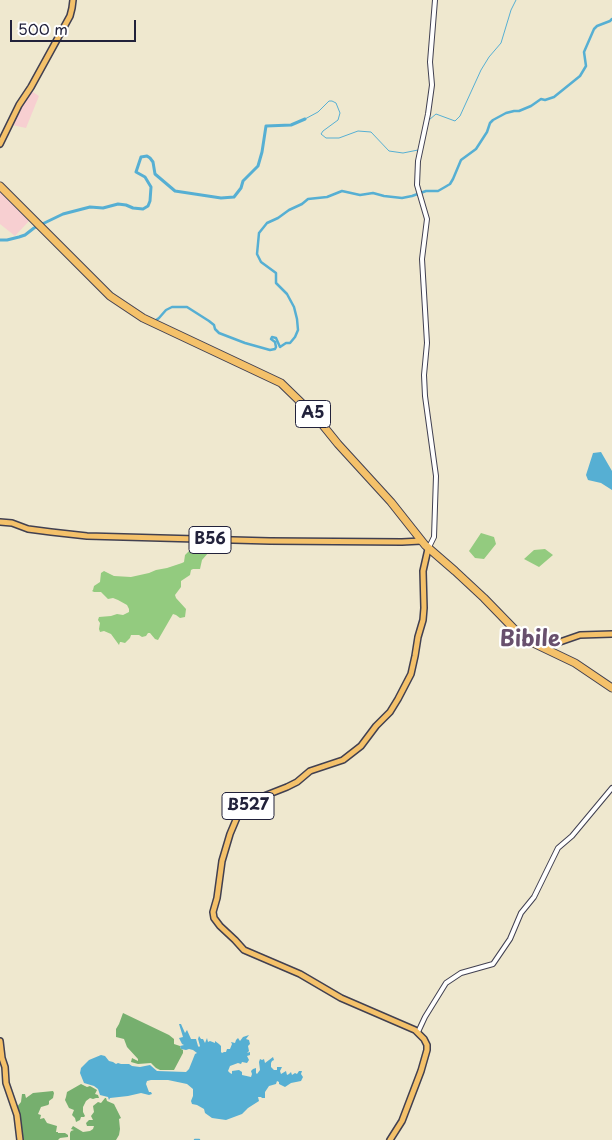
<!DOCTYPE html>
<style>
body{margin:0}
#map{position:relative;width:612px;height:1140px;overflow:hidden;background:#efe8cf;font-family:"Playpen Sans",sans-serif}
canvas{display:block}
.scale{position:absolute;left:10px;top:20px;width:126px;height:22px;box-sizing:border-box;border:2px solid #22223b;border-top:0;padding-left:6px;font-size:15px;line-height:18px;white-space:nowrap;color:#22223b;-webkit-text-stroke:4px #fff;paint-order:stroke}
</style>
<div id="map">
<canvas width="612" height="1140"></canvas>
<div class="scale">500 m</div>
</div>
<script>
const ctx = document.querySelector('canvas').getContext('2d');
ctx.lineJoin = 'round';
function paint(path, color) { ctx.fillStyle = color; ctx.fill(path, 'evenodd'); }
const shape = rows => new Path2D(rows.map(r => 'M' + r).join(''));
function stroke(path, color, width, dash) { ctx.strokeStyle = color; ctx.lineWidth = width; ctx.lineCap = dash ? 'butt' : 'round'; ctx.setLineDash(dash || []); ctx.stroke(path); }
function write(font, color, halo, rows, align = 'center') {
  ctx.font = font + ' "Playpen Sans",sans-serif'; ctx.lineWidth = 4.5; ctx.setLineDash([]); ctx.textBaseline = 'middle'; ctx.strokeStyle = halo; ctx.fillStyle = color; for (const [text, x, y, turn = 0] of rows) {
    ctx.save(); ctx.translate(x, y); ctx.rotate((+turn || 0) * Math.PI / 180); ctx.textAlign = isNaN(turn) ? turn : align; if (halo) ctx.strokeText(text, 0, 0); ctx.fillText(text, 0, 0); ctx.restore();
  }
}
paint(shape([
 [30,90,39,96,26,128,12,125,17,109],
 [0,191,29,221,15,236,0,224]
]), '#f7cfd1');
paint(shape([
 [481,533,494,537,496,544,484,559,475,558,469,551],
 [208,543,209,543,209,552,202,560,200,569,193,569,191,570,190,575,181,581,181,587,175,595,176,598,186,609,185,617,180,618,176,615,173,614,158,640,155,639,150,633,148,633,146,636,142,637,139,635,131,635,130,638,125,643,121,642,120,642,119,645,111,634,104,631,100,632,99,629,100,623,98,620,99,617,111,616,117,614,123,615,129,612,129,609,127,605,118,600,113,598,108,599,101,592,94,592,92,591,93,590,94,586,100,582,101,573,104,571,114,576,131,577,149,573,156,570,167,568,182,563,184,562,185,555,190,550,195,549,201,550,203,547,206,547],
 [545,549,553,555,539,567,524,559,534,550]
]), '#93cb7f');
paint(shape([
 [123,1013,169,1035,174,1039,174,1044,180,1046,181,1049,183,1050,183,1053,174,1070,160,1070,156,1068,151,1063,138,1064,131,1062,132,1058,138,1061,138,1059,127,1047,124,1039,116,1037,116,1029,119,1024],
 [81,1084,87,1087,90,1086,97,1090,95,1094,98,1095,99,1098,96,1098,93,1099,90,1098,86,1101,83,1107,83,1112,85,1116,84,1117,81,1117,80,1120,76,1122,75,1118,72,1115,74,1110,69,1108,65,1100,66,1097,67,1092],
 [53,1091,54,1093,53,1098,49,1101,49,1104,48,1105,41,1107,38,1114,41,1115,40,1119,44,1118,47,1123,57,1126,56,1132,58,1132,58,1133,65,1133,68,1135,68,1137,60,1138,58,1140,21,1140,16,1108,21,1102,22,1094,25,1094,26,1098,33,1093],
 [105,1098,106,1098,107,1101,114,1104,121,1118,119,1119,120,1129,119,1135,116,1140,70,1140,70,1133,71,1131,74,1130,71,1129,73,1126,83,1132,90,1131,93,1129,94,1126,87,1126,86,1123,89,1120,93,1120,91,1116,94,1112,93,1106,98,1102,101,1103]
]), '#76af6e');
paint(shape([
 [601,452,612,471,612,490,601,483,588,480,586,475,593,453],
 [179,1024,181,1024,185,1033,187,1030,191,1039,196,1039,198,1046,199,1047,200,1046,198,1039,199,1036,201,1039,203,1039,205,1043,207,1038,208,1042,210,1041,215,1043,215,1041,219,1044,221,1046,221,1052,222,1053,224,1052,226,1052,227,1049,230,1049,232,1044,231,1042,235,1043,236,1040,238,1038,240,1041,243,1037,249,1035,246,1039,249,1040,250,1044,248,1046,249,1051,247,1053,250,1052,250,1055,247,1056,249,1060,247,1063,242,1062,241,1064,238,1063,230,1066,228,1071,230,1073,232,1074,232,1071,239,1070,242,1072,242,1075,251,1077,252,1074,251,1071,253,1069,256,1068,256,1073,257,1074,260,1070,259,1062,260,1059,262,1060,264,1059,265,1063,273,1057,274,1060,272,1061,271,1063,271,1067,274,1070,277,1070,277,1067,282,1067,280,1071,281,1074,286,1071,287,1075,289,1074,291,1072,292,1075,295,1073,297,1074,299,1071,302,1071,301,1074,303,1077,301,1081,291,1083,285,1087,279,1084,279,1082,277,1081,276,1084,269,1086,265,1092,265,1098,262,1098,261,1097,258,1097,259,1101,248,1108,242,1114,226,1120,212,1118,205,1113,204,1109,197,1105,192,1104,191,1101,193,1096,193,1089,187,1084,168,1080,151,1080,147,1081,146,1084,149,1092,151,1092,152,1094,149,1095,141,1093,128,1096,110,1098,109,1100,108,1097,100,1095,98,1089,94,1086,84,1083,80,1073,81,1068,89,1060,101,1055,105,1056,109,1061,113,1062,116,1064,118,1063,121,1064,129,1064,132,1066,140,1067,150,1065,157,1071,186,1072,189,1069,195,1054,197,1053,193,1050,189,1049,186,1050,181,1049,180,1046,184,1045,182,1044,179,1038,183,1037]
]), '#56afd3');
stroke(shape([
 [305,119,318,112,329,101,332,101,336,103,340,113,338,120,323,131,321,134,326,138,339,138,358,131,371,132,389,151,403,153,418,150],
 [429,120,436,114,455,121,460,116,481,70,489,57,501,43,511,10,516,0],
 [424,141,428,123]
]), '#56afd3', 1);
stroke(shape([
 [155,321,159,318,166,310,172,307,187,307,209,321,214,325,215,329,219,333,245,343,270,350,275,349,276,347,275,342,271,339,272,337,276,338,280,347,286,343,290,343,295,337,298,330,297,319,294,307,287,294,276,283,276,273,261,262,257,254,259,233,267,223,278,218,289,210,302,204,308,199,327,197,342,191,360,195,373,193,384,196,402,198,412,196,426,191,438,191,445,187,450,184,453,179,461,160,476,149,487,132,490,123,493,120,506,113,514,111,519,111,531,106,541,99,545,100,554,97,580,76,586,66,584,52,594,29,597,26,610,21,612,19],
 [195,1140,199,1140]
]), '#56afd3', 2.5);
stroke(shape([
 [0,240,7,240,19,237,25,235,34,228,63,214,90,207,103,208,118,204,126,205,133,208,143,209,148,206,150,201,151,187,145,177,136,172,141,157,147,156,150,158,153,162,155,174,175,191,221,198,234,197,241,188,243,181,258,166,262,152,266,126,291,125,305,119]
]), '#56afd3', 3);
const minor = shape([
 [428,549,434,537,436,476,425,396,424,375,427,343,422,259,427,219,417,185,418,161,428,114,432,85,430,62,435,0],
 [418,1032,425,1017,446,983,461,973,493,964,510,939,521,913,534,897,558,848,572,836,612,788]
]);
const major = shape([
 [0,144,19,105,31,87,70,16,72,8,73,0],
 [0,522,12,523,28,529,51,532,87,536,270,541,402,542,421,541],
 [547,649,554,644,580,635,612,634],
 [0,1041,2,1058,5,1067,6,1083,17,1115,20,1140],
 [390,1140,402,1121,421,1071,427,1050,427,1045,424,1039,415,1030,341,998,300,974,244,950,235,940,220,926,214,918,213,912,217,898,222,861,230,834,238,815,249,806,259,798,287,787,297,782,310,771,343,760,361,746,376,726,390,712,398,699,411,674,415,656,418,637,423,620,424,608,423,571,428,549]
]);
const highway = shape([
 [0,186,110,296,143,318,281,383,317,418,338,444,391,502,425,545,455,571,484,598,518,633,529,641,575,663,612,688]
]);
stroke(minor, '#414051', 6);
stroke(major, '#414051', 8);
stroke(highway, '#414051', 9);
stroke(minor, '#fff', 4);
stroke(major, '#f4c16a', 5);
stroke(highway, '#f4c16a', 7);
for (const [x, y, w] of [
 [313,414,35],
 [210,540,42],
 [248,806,52]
]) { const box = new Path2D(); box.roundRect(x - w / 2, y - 13.5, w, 27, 4); ctx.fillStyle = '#fff'; ctx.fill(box); stroke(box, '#22223b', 1); }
write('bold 16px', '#22223b', null, [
 ["A5",313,414],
 ["B56",210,540],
 ["B527",248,806]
]);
write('bold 22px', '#68506d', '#fff', [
 ["Bibile",530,640]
]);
</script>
